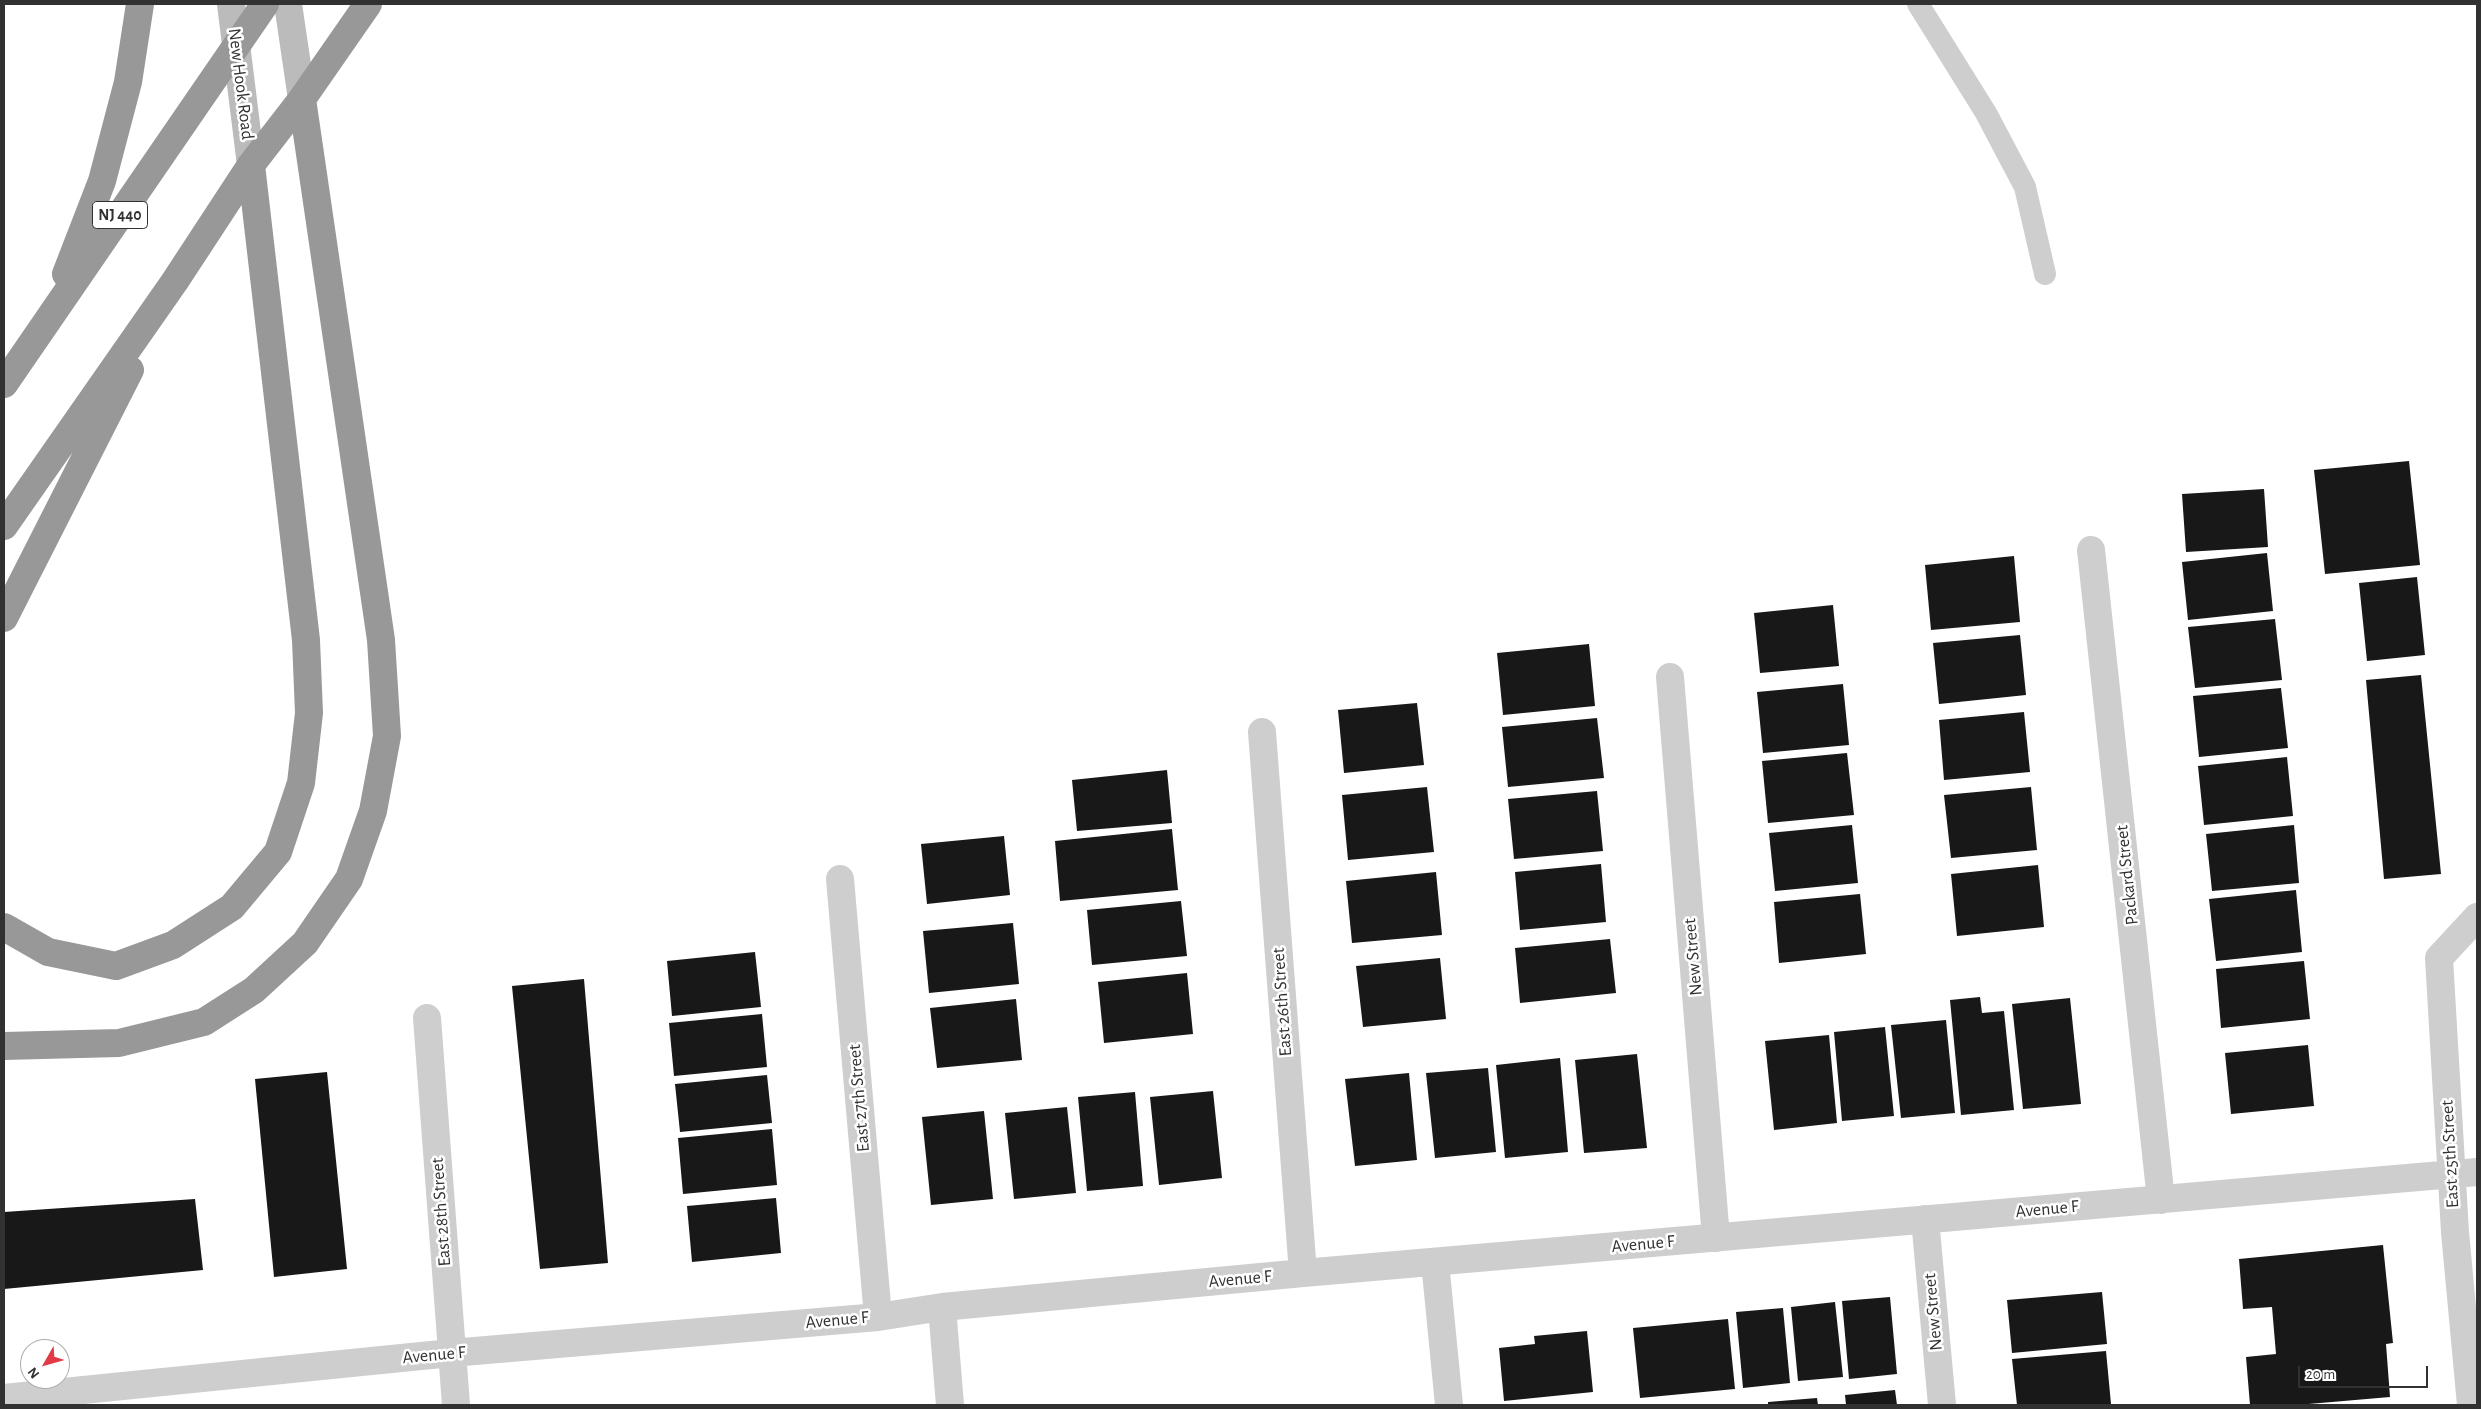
<!DOCTYPE html>
<style>
body{margin:0}
#map{position:relative;width:2481px;height:1409px;overflow:hidden;background:#fff;font-family:"Alegreya Sans",sans-serif}
canvas{display:block}
.frame{position:absolute;inset:0;border:5px solid #313131;pointer-events:none}
.north{position:absolute;left:20px;top:1339px;width:50px;height:50px;box-sizing:border-box;background:#fff;border:1px solid #adadad;border-radius:50%;rotate:232deg;font-size:14px;font-weight:700;line-height:20px;text-align:center;color:#313131}
.north::after{content:'';display:block;margin:auto;width:18px;height:22px;background:#e23a47;clip-path:polygon(50% 0,100% 100%,50% 72%,0 100%)}
.scale{position:absolute;left:2298px;top:1366px;width:130px;height:22px;box-sizing:border-box;border:2px solid #313131;border-top:0;padding-left:6px;font-size:15px;line-height:18px;white-space:nowrap;color:#313131;-webkit-text-stroke:4px #fff;paint-order:stroke}
</style>
<div id="map">
<canvas width="2481" height="1409"></canvas>
<div class="frame"></div>
<div class="north">N</div>
<div class="scale">20 m</div>
</div>
<script>
const ctx = document.querySelector('canvas').getContext('2d');
ctx.lineJoin = 'round';
function paint(path, color) { ctx.fillStyle = color; ctx.fill(path, 'evenodd'); }
const shape = rows => new Path2D(rows.map(r => 'M' + r).join(''));
function stroke(path, color, width, dash) { ctx.strokeStyle = color; ctx.lineWidth = width; ctx.lineCap = dash ? 'butt' : 'round'; ctx.setLineDash(dash || []); ctx.stroke(path); }
function write(font, color, halo, rows, align = 'center') {
  ctx.font = font + ' "Alegreya Sans",sans-serif'; ctx.lineWidth = 5; ctx.setLineDash([]); ctx.textBaseline = 'middle'; ctx.strokeStyle = halo; ctx.fillStyle = color; for (const [text, x, y, turn = 0] of rows) {
    ctx.save(); ctx.translate(x, y); ctx.rotate((+turn || 0) * Math.PI / 180); ctx.textAlign = isNaN(turn) ? turn : align; if (halo) ctx.strokeText(text, 0, 0); ctx.fillText(text, 0, 0); ctx.restore();
  }
}
paint(shape([
 [2409,461,2420,565,2325,574,2314,470],
 [2264,489,2268,547,2186,552,2182,494],
 [2267,553,2273,611,2188,620,2182,562],
 [2014,556,2020,622,1931,630,1925,565],
 [2417,577,2425,655,2367,661,2359,583],
 [1833,605,1839,666,1760,673,1754,613],
 [2275,619,2282,680,2195,688,2188,627],
 [2020,635,2026,695,1939,704,1933,643],
 [1589,644,1595,706,1503,715,1497,653],
 [2421,675,2441,874,2384,879,2366,680],
 [1843,684,1849,745,1763,753,1757,692],
 [2281,688,2288,748,2199,757,2193,696],
 [1417,703,1424,765,1344,773,1338,710],
 [2024,712,2030,772,1944,780,1939,720],
 [1597,718,1604,778,1508,787,1502,727],
 [1847,753,1854,815,1768,823,1762,761],
 [2287,757,2293,816,2204,825,2198,766],
 [1167,770,1172,823,1077,831,1072,780],
 [1427,787,1434,852,1348,860,1342,795],
 [2031,787,2037,850,1951,858,1944,795],
 [1597,791,1603,851,1514,859,1508,799],
 [1852,825,1858,883,1775,891,1769,833],
 [2294,825,2299,883,2212,891,2206,834],
 [1172,829,1178,890,1060,901,1055,841],
 [1004,836,1010,895,927,904,921,844],
 [1601,864,1606,922,1520,930,1515,872],
 [2038,865,2044,927,1957,936,1951,874],
 [1436,872,1442,935,1352,943,1346,881],
 [2296,890,2302,952,2216,961,2209,899],
 [1860,894,1866,954,1779,963,1774,902],
 [1181,901,1187,956,1092,965,1087,910],
 [1013,923,1019,984,929,993,923,931],
 [1610,939,1616,993,1520,1003,1515,948],
 [755,952,761,1007,672,1016,667,961],
 [1440,958,1446,1019,1363,1027,1356,966],
 [2304,961,2310,1019,2221,1028,2216,969],
 [1187,973,1193,1034,1104,1043,1098,982],
 [584,979,608,1263,540,1269,512,986],
 [1980,997,1982,1013,2004,1011,2014,1110,1961,1115,1950,1000],
 [2070,998,2081,1104,2023,1109,2012,1004],
 [1016,999,1022,1060,937,1068,930,1008],
 [762,1014,767,1067,674,1076,669,1023],
 [1946,1020,1955,1113,1901,1118,1891,1025],
 [1885,1027,1894,1116,1842,1121,1834,1032],
 [1829,1035,1837,1123,1774,1130,1765,1041],
 [2308,1045,2314,1106,2231,1114,2225,1053],
 [1637,1054,1647,1148,1584,1153,1575,1060],
 [1560,1058,1568,1152,1505,1158,1496,1065],
 [1488,1068,1496,1152,1435,1158,1426,1073],
 [327,1072,347,1269,274,1277,255,1079],
 [1409,1073,1417,1160,1355,1166,1345,1079],
 [767,1075,772,1123,680,1132,675,1084],
 [1213,1091,1222,1178,1159,1185,1150,1097],
 [1135,1092,1143,1186,1087,1191,1078,1097],
 [1067,1107,1076,1193,1014,1199,1005,1113],
 [984,1111,993,1199,931,1205,922,1117],
 [772,1129,777,1185,683,1194,678,1138],
 [776,1198,781,1253,692,1262,687,1206],
 [195,1199,203,1270,4,1289,4,1212],
 [2383,1245,2393,1343,2386,1344,2390,1397,2297,1405,2250,1405,2246,1357,2276,1354,2272,1307,2243,1309,2239,1259],
 [2102,1292,2107,1344,2012,1353,2007,1300],
 [1890,1297,1897,1374,1849,1379,1842,1301],
 [1835,1302,1843,1377,1798,1381,1791,1307],
 [1783,1308,1790,1383,1743,1388,1736,1312],
 [1728,1319,1735,1389,1640,1398,1633,1328],
 [1587,1331,1593,1392,1504,1401,1499,1348,1535,1344,1534,1336],
 [2106,1351,2111,1404,2017,1405,2012,1359],
 [1895,1390,1897,1405,1846,1405,1845,1395],
 [1817,1398,1818,1405,1768,1405,1768,1402]
]), '#181818');
stroke(shape([
 [1918,4,1986,113,2025,187,2045,274]
]), '#cecece', 22);
stroke(shape([
 [2091,550,2161,1200],
 [1670,677,1716,1238],
 [1262,732,1303,1273],
 [840,879,878,1317],
 [427,1018,456,1405],
 [1925,1219,1942,1405],
 [1435,1262,1449,1405],
 [942,1307,950,1405],
 [4,1398,451,1353,878,1317,942,1307,1303,1273,2477,1172],
 [2471,1405,2455,1232,2439,958,2477,917]
]), '#cecece', 28);
stroke(shape([
 [231,4,251,165],
 [288,4,302,99]
]), '#bbb', 28);
stroke(shape([
 [66,274,102,181,128,82,140,4],
 [4,384,265,4],
 [4,526,175,281,251,165,302,99,368,4],
 [4,618,130,370],
 [4,927,48,952,116,966,173,945,232,907,278,852,301,783,309,713,306,640,251,165],
 [4,1046,119,1043,204,1022,254,990,305,943,349,879,373,811,387,736,381,640,302,99]
]), '#989898', 28);
for (const [x, y, w] of [
 [120,215,55]
]) { const box = new Path2D(); box.roundRect(x - w / 2, y - 13.5, w, 27, 4); ctx.fillStyle = '#fff'; ctx.fill(box); stroke(box, '#313131', 1); }
write('bold 16px', '#313131', null, [
 ["NJ 440",120,215]
]);
write('18px', '#313131', '#fff', [
 ["New Hook Road",241,84,83],
 ["Packard Street",2127,875,-96],
 ["New Street",1693,957,-95],
 ["East 26th Street",1282,1002,-94],
 ["East 27th Street",859,1098,-95],
 ["East 25th Street",2450,1154,-93],
 ["Avenue F",2047,1209,-5],
 ["East 28th Street",441,1212,-94],
 ["Avenue F",1643,1244,-5],
 ["Avenue F",1240,1279,-5],
 ["New Street",1933,1312,-95],
 ["Avenue F",837,1320,-5],
 ["Avenue F",434,1355,-5]
]);
</script>
